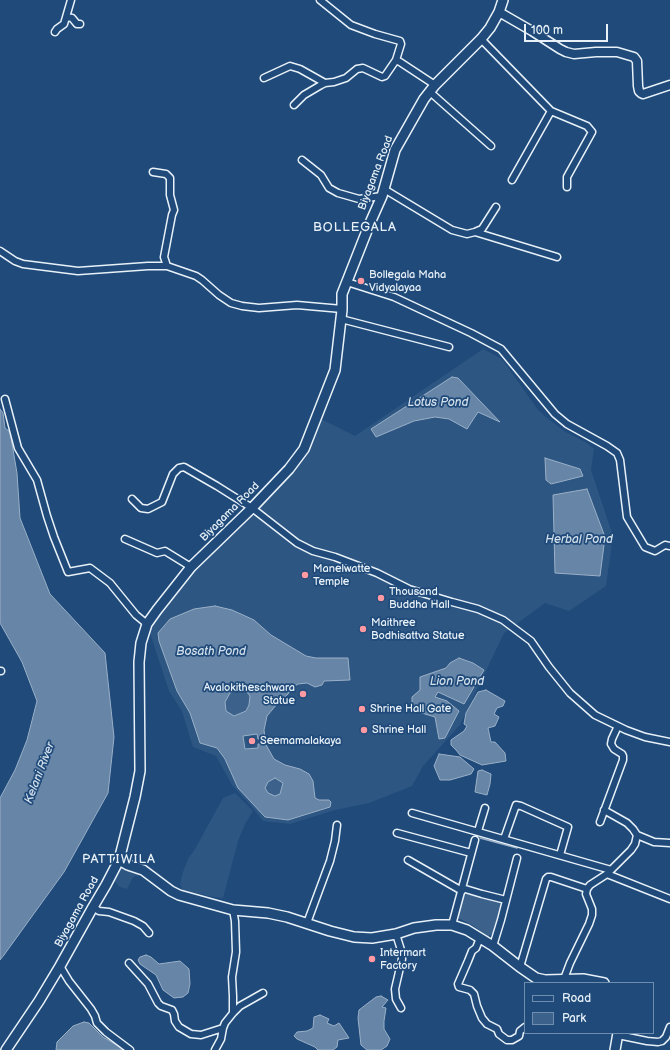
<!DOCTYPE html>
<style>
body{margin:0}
#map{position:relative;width:670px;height:1050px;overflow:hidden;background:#1f4a7a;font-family:"Balsamiq Sans",sans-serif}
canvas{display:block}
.legend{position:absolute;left:524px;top:982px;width:130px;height:52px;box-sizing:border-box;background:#1f4a7a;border:1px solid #6f8dac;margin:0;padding:5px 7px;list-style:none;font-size:12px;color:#e8f1f8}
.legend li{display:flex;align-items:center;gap:8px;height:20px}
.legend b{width:20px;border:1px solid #6f8dac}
.scale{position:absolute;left:524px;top:24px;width:84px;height:18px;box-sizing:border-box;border:2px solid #e8f1f8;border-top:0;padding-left:5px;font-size:12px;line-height:14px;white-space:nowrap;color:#e8f1f8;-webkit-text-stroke:3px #1f4a7a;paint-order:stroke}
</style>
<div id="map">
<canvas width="670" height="1050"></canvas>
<ul class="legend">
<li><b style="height:5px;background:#1f4a7a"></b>Road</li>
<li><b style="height:11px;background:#3c628c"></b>Park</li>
</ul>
<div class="scale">100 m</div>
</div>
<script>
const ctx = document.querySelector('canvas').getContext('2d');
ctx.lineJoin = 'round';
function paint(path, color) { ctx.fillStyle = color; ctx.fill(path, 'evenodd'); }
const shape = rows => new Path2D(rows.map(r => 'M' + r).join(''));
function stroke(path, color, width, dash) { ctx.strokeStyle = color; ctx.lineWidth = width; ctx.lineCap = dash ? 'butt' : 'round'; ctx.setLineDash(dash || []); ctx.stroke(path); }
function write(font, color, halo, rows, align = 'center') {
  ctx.font = font + ' "Balsamiq Sans",sans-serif'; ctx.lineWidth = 3.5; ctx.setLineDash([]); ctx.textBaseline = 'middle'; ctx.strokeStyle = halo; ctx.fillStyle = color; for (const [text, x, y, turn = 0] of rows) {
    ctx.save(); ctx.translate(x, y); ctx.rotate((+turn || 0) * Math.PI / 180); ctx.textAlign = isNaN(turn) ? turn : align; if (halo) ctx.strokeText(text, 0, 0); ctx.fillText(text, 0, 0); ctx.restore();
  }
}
paint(shape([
 [483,349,502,359,538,410,546,417,564,431,587,443,594,449,591,470,613,536,606,586,569,611,545,603,504,633,460,725,423,766,412,786,369,803,335,810,290,824,263,821,252,807,232,785,216,756,193,747,182,711,169,691,149,630,158,611,193,569,290,470,319,418,355,436],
 [235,793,253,811,245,824,238,841,223,898,208,896,183,890,180,884,183,872,188,859,195,849,223,798],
 [119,865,138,873,138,876,135,876,132,879,127,889,120,887,118,885,117,883,111,880]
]), '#2e5683');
paint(shape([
 [237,689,246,691,250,696,249,705,246,711,234,716,226,711,225,702,230,692],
 [275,778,284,783,280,794,275,796,268,793,265,788,268,782],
 [464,890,503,902,496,929,491,935,488,936,472,925,458,918]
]), '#3c628c');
const water = shape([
 [452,377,458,378,500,422,478,412,467,429,449,419,435,417,414,421,376,437,371,429,452,377],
 [0,409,3,413,5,428,10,432,17,473,20,518,50,594,105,653,114,737,108,793,64,872,4,955,0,960,0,798,15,770,27,740,37,701,22,662,0,623,0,409],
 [545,458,580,469,583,476,551,484,546,480,545,458],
 [587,489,605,537,600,576,555,573,553,495,587,489],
 [215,606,232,610,254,620,271,635,306,656,316,658,348,658,350,680,324,681,322,685,315,687,307,683,298,684,292,688,288,694,277,704,267,716,264,730,265,738,258,739,257,734,243,736,245,749,258,748,258,744,265,743,274,759,285,765,300,769,309,774,313,781,315,798,319,800,329,800,331,802,330,807,288,820,265,817,238,788,225,759,217,748,200,743,190,713,177,691,159,641,158,633,170,619,194,609,215,606],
 [237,689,246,691,250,696,249,705,246,711,234,716,226,711,225,702,230,693,237,689],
 [275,778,283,783,280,794,275,796,268,793,265,788,268,782,275,778],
 [459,658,473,663,484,670,464,704,438,692,435,697,447,701,459,711,445,738,439,739,435,717,412,710,412,697,420,690,420,677,446,668,450,663,459,658],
 [486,690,505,701,503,706,497,708,494,714,499,717,495,726,488,728,491,742,495,742,505,753,506,761,482,765,460,755,456,750,451,745,451,740,464,731,467,726,464,724,466,713,478,692,486,690],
 [439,754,460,757,474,769,471,774,450,780,440,780,434,766,439,754],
 [482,770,491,774,490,784,487,795,475,792,478,771,482,770],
 [146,955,151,957,159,964,180,961,189,969,190,984,188,993,183,997,174,998,163,990,156,975,140,964,138,960,140,957,146,955],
 [381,996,388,1000,382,1007,386,1008,384,1021,384,1029,390,1039,387,1046,381,1050,367,1050,361,1045,358,1018,359,1010,376,997,381,996],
 [320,1015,329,1019,327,1023,334,1026,339,1023,349,1038,338,1040,337,1047,333,1050,318,1050,315,1047,297,1039,294,1036,297,1032,307,1031,313,1028,314,1017,320,1015],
 [84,1022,89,1023,103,1037,125,1050,56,1050,57,1042,73,1026,84,1022]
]);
paint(water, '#6685a7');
stroke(water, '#9ab0c7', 1);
stroke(shape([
 [480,838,517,848]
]), '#9ab0c7', 1.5);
const street = shape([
 [66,17,72,18,77,24,80,24],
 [55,32,57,29,64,24,71,0],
 [481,39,551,111,587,126,592,132,567,177,567,187],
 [396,60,400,62,435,85],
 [264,78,290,66,300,69,325,83],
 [430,92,491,146],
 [294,105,304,95,321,85,325,83,334,82,346,78,357,69,363,68,382,77,385,76,396,60,401,44,400,41,375,34,351,25,320,0],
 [302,160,321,175,329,188,338,193,359,199,382,196],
 [153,172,166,174,170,178,170,195,174,210,172,215,164,257,167,266],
 [512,180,551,111],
 [384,189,452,230,467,234,475,232,482,229,496,207],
 [475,232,557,257],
 [0,251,15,261,23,264,78,271,148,266,167,266,196,276,202,280,219,295,231,303,242,306,259,308,297,305,342,309],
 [347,282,394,297,471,333,501,349,555,414,567,424,607,446,617,453,620,460,627,517,645,547,655,551,665,545,670,546],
 [341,319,449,347],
 [5,399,18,448,37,480,47,516,54,537,68,572,90,568,110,583,136,615,147,624],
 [132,499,141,508,148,509,162,502,173,474,179,468,184,467,217,486,252,508,297,543,313,551,335,557,377,573,409,589,452,602,478,609,503,620,531,641,549,667,570,693,595,715,626,730,645,737,670,742],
 [125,539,157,553,165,551,191,567],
 [0,671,1,671],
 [412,813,611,870],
 [600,822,623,760,623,756,622,754,614,749,611,744,612,739,618,726],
 [478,831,485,808],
 [397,833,471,853],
 [637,835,654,842,670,843],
 [504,839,516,805,521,806,568,827,560,855],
 [408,860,462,891],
 [607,874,670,899],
 [462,888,482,894,506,900],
 [93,907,99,911,109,912,134,921,143,926,149,933],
 [307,923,330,861,335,841,337,825],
 [452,925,475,840],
 [396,934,401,950,402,959,395,989,396,999,401,1008],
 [480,938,476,948,472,951,468,961,458,984,459,987,470,990,474,994,477,1006,482,1018,487,1024,497,1029,499,1034,507,1040,512,1040,519,1036,520,1031,525,1027],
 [493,946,501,920,517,858],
 [129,963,148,984,158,1003,161,1006,172,1010,174,1014,175,1021,179,1027,191,1034,201,1035,223,1028],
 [60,966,69,981,91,1009,95,1016,97,1023,106,1032,130,1050],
 [520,967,546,879,548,877,551,877,587,889],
 [564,979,570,963,589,924,592,915,592,909,586,894,587,889,590,885,607,874,631,850,635,844,637,835,633,829,627,823,604,810],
 [233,1013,233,996,232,977,236,952,235,921,233,910],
 [618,1035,647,1041,658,1042,662,1041,666,1037,670,1027],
 [215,1050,221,1039,223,1028,225,1023,233,1013,240,1006,263,993]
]);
const secondary = shape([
 [499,12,532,31,560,49,566,52,574,54,596,52,617,52,634,57,637,61,638,86,639,91,641,93,643,94,670,85]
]);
const primary = shape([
 [119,860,128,865,143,870,171,891,179,895,233,910,268,913,287,917,330,931,354,937,372,938,396,934,414,928,436,925,452,925,467,930,493,946,520,967,536,978,545,980,583,979,604,983],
 [6,1050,39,1001,60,966,93,907,106,885,119,860,135,797,140,771,139,662,141,643,147,624,157,610,191,567,252,508,289,469,304,449,335,370,342,310,342,294,370,223,382,196,395,150,424,99,435,85,481,39,490,28,499,12,503,0],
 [615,1050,618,1033]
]);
stroke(street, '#e8f1f8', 9);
stroke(secondary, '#e8f1f8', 11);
stroke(primary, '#e8f1f8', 12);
stroke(street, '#1f4a7a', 6);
stroke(secondary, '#1f4a7a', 8);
stroke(primary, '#1f4a7a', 9);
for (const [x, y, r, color] of [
 [361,281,4,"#ff9aa2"],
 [305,575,4,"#ff9aa2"],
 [381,598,4,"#ff9aa2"],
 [363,629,4,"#ff9aa2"],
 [303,694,4,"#ff9aa2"],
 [362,709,4,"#ff9aa2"],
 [364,730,4,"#ff9aa2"],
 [252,741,4,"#ff9aa2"],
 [372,959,4,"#ff9aa2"]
]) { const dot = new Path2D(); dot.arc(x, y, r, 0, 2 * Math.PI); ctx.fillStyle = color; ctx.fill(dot); stroke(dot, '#1f4a7a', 1.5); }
write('11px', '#e8f1f8', '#1f4a7a', [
 ["Biyagama Road",376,173,-69],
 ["Biyagama Road",230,512,-45],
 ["Biyagama Road",77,912,-61]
]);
write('11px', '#e8f1f8', '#1f4a7a', [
 ["Bollegala Maha",369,275],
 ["Vidyalayaa",369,288],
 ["Manelwatte",313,569],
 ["Temple",313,582],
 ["Thousand",389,592],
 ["Buddha Hall",389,605],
 ["Maithree",371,623],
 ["Bodhisattva Statue",371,636],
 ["Avalokitheschwara",295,688,"right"],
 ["Statue",295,701,"right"],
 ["Shrine Hall Gate",370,709],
 ["Shrine Hall",372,730],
 ["Seemamalakaya",260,741],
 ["Intermart",380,953],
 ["Factory",380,966]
], 'left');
write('italic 12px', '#d4e1ec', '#1f4a7a', [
 ["Lotus Pond",438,403],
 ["Herbal Pond",579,540],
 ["Bosath Pond",211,652],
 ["Lion Pond",457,682],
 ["Kelani River",40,773,-69]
]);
ctx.letterSpacing = '1px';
write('13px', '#e8f1f8', '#1f4a7a', [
 ["BOLLEGALA",355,228],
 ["PATTIWILA",119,860]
]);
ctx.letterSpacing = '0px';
</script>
